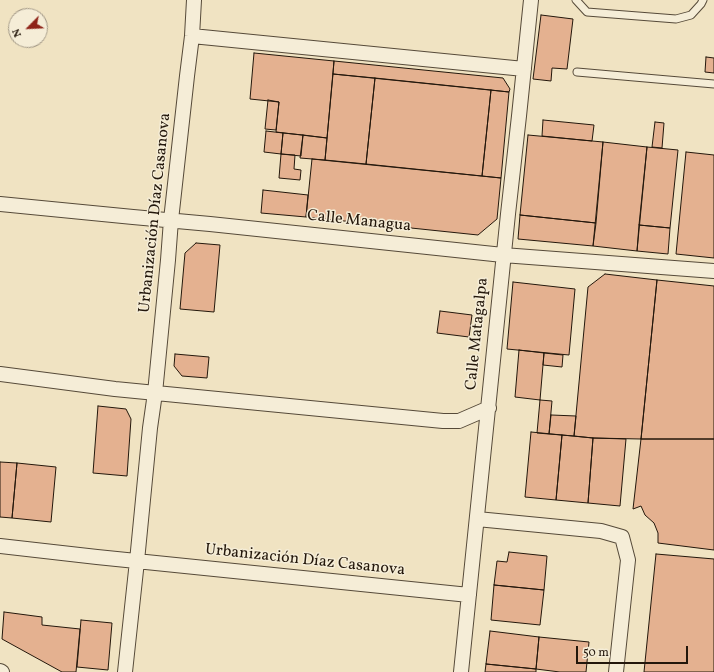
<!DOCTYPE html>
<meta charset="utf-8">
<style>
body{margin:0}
#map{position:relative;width:714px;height:672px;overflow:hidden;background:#f0e3c2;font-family:Vollkorn,serif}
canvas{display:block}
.north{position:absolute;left:8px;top:8px;width:40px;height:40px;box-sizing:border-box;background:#f5edd7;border:1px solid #a19785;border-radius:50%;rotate:246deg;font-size:11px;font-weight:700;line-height:16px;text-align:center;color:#23170b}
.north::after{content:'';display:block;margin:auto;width:14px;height:18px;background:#8f2418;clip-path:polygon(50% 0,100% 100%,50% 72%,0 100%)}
.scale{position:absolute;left:576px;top:646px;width:112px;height:18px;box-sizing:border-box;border:2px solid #23170b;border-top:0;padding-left:5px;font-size:12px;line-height:14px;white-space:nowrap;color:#23170b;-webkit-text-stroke:3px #f5edd7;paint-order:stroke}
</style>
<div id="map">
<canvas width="714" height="672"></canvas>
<div class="north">N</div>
<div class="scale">50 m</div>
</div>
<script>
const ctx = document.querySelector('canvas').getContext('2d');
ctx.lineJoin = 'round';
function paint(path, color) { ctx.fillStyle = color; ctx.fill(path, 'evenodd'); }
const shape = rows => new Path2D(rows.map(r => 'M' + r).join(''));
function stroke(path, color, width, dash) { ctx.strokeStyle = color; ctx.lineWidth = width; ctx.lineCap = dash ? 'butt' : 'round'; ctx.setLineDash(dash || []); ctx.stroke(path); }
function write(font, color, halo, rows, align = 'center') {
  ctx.font = font + ' Vollkorn,serif'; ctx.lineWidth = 3; ctx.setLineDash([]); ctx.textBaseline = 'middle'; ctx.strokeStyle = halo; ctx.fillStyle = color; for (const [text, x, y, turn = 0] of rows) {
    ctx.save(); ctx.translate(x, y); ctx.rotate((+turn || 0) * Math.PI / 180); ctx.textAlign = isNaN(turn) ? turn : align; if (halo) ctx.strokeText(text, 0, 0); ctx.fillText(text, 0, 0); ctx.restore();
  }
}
const building = shape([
 [541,15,573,19,567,69,552,68,551,81,533,79,541,15],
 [254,53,334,61,327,138,276,132,279,102,250,99,254,53],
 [706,57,714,58,714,73,705,72,706,57],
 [334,61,503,78,510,89,509,92,333,74,334,61],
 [333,74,375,78,366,164,325,160,333,74],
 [375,78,491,90,482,176,366,164,375,78],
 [491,90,509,92,501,178,482,176,491,90],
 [268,100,279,102,276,130,265,129,268,100],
 [543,120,594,125,592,141,542,136,543,120],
 [655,122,664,123,662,148,652,147,655,122],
 [266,131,283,133,281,154,264,152,266,131],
 [283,133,303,135,301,156,281,154,283,133],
 [303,135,327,138,325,160,300,158,303,135],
 [528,135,603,142,596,223,520,215,528,135],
 [603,142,647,147,637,251,593,246,603,142],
 [647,147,678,150,670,228,639,225,647,147],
 [686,152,714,155,714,258,676,254,686,152],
 [281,154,295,155,294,169,301,170,300,180,279,178,281,154],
 [312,159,501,178,497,219,478,235,306,217,312,159],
 [263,190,308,195,306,217,261,213,263,190],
 [520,215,596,223,593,246,518,239,520,215],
 [639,225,670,228,668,254,637,251,639,225],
 [196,243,220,245,214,312,180,309,185,253,196,243],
 [605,274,657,280,641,439,593,438,574,436,588,287,605,274],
 [657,280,714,286,714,439,641,439,657,280],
 [513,282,575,289,569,355,507,349,513,282],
 [440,311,472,315,469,337,437,333,440,311],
 [519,350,544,353,540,400,515,397,519,350],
 [544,353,563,355,562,367,543,365,544,353],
 [175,354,209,357,207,378,182,376,174,366,175,354],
 [540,400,552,401,549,434,537,433,540,400],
 [98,406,126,409,131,419,127,476,93,473,98,406],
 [551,415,576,416,574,436,549,434,551,415],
 [531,432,562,435,556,500,525,497,531,432],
 [562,435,593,438,588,503,556,500,562,435],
 [593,438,626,439,620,506,588,503,593,438],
 [641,439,714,439,714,550,658,543,658,533,654,523,645,515,641,506,633,509,641,439],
 [0,462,17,463,12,518,0,517,0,462],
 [17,463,56,467,51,522,12,518,17,463],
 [509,552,547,556,544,590,494,585,497,561,507,562,509,552],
 [656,554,714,559,714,672,644,672,656,554],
 [494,585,544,590,540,625,491,620,494,585],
 [4,612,42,617,42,625,80,629,76,672,62,672,2,639,4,612],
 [81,620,112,623,108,670,77,667,81,620],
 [490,631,539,637,536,669,486,664,490,631],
 [539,637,589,642,586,672,560,672,536,669,539,637],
 [486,664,536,669,536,672,485,672,486,664]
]);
paint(building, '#e4b190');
stroke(building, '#23170b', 1);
const service = shape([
 [576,0,587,12,676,19,691,15,701,4,703,0],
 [577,72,714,84]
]);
const minor = shape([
 [192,36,524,69],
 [0,204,133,217,210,224,503,255,714,271],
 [0,374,115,389,443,421,459,421,489,408],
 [477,519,601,531,622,537,628,560,616,672],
 [0,546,97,557,469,595],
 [0,671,2,672],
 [125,672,137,561,150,428,155,393,168,260,171,220,187,76,192,36,194,0],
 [461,672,508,214,519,116,531,0]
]);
stroke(service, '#564a39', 9);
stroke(minor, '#564a39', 16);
stroke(service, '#f5edd7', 7);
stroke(minor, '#f5edd7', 14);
write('16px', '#23170b', '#f5edd7', [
 ["Urbanización Díaz Casanova",156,213,-84],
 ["Calle Managua",359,222,6],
 ["Calle Matagalpa",478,334,-84],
 ["Urbanización Díaz Casanova",305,561,6]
]);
</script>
